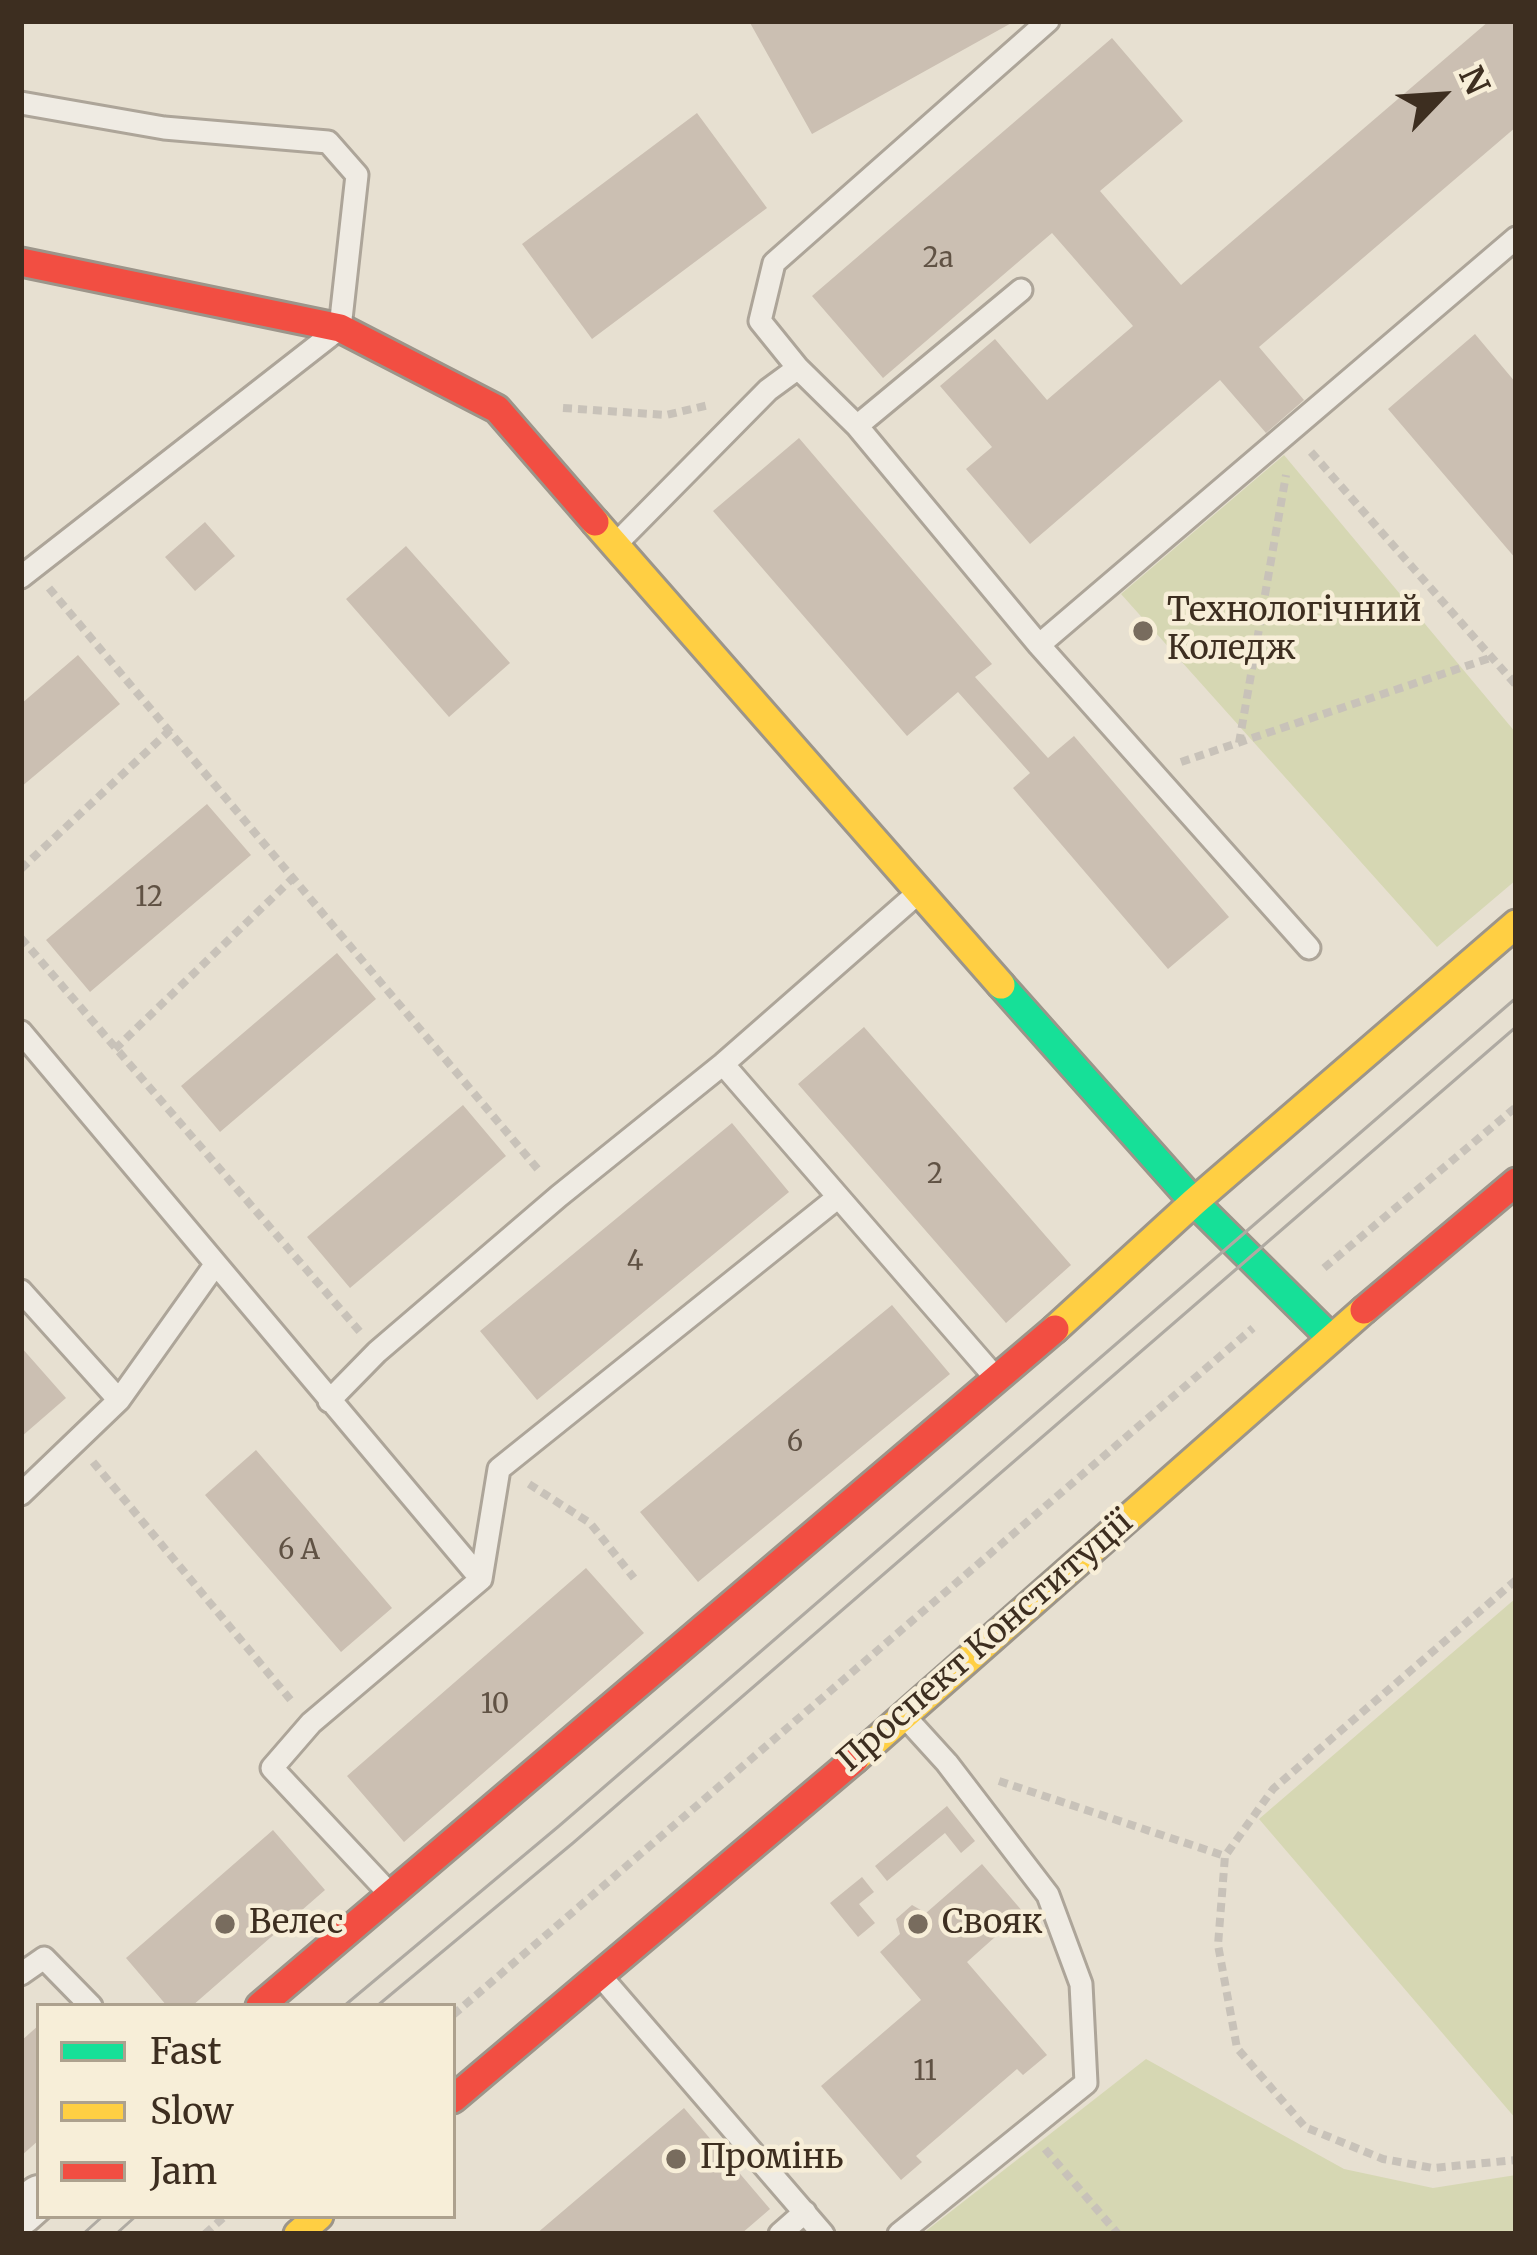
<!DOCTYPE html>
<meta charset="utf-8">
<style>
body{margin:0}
#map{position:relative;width:1537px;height:2255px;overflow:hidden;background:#e7e0d1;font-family:Merriweather,serif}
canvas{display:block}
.frame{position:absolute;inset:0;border:24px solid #3d2e20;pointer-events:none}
.legend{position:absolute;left:36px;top:2003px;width:420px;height:216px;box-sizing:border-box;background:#f7eed8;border:3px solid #ada18e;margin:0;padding:15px 21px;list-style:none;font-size:36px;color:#3d2e20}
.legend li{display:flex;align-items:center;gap:24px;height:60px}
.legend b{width:60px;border:3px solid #ada18e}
.north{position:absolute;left:1381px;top:36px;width:120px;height:120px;-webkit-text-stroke:9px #f7eed8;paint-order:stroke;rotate:65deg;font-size:33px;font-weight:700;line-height:48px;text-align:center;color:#3d2e20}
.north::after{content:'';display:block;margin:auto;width:42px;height:54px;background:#3d2e20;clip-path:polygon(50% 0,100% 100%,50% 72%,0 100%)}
</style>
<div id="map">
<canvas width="1537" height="2255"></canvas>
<div class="frame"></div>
<ul class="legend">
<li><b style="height:15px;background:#16e098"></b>Fast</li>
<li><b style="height:15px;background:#ffcf43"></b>Slow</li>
<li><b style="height:15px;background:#f24e42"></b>Jam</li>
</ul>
<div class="north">N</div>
</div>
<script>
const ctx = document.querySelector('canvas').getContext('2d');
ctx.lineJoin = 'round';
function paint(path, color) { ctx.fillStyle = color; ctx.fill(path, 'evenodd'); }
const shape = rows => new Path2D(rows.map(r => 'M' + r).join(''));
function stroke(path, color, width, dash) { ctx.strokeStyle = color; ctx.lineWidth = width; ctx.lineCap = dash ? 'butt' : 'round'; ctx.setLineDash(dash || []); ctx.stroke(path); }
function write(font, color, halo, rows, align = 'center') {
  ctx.font = font + ' Merriweather,serif'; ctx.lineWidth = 9; ctx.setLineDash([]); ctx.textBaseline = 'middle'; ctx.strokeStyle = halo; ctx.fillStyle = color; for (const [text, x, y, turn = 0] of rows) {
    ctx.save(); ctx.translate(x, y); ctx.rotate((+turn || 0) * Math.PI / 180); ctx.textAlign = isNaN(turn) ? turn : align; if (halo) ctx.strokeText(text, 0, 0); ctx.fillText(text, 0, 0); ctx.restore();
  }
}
paint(shape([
 [1284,455,1516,733,1516,880,1437,947,1121,594],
 [1516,1598,1516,2119,1259,1819],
 [1146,2059,1344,2169,1433,2188,1516,2175,1516,2234,922,2234]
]), '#d6d7b3');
paint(shape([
 [749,21,1015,21,812,134],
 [1489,21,1516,21,1516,127,1259,347,1304,400,1266,433,1220,380,1030,544,966,469,992,447,940,386,995,339,1047,400,1133,326,1052,233,883,378,812,296,1112,38,1183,121,1100,191,1181,285],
 [697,113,767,208,592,339,522,244],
 [1475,334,1516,383,1516,559,1388,409],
 [799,438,992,664,975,677,1048,758,1074,736,1229,917,1168,969,1013,788,1030,773,958,692,907,736,713,511],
 [205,522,235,556,195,591,165,557],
 [406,546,510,663,449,717,346,599],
 [78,655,120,704,21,787,21,704],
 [207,804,251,855,90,992,46,940],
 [337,953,376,999,220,1132,181,1086],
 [864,1027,1071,1265,1006,1323,798,1084],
 [463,1105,506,1156,350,1288,307,1237],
 [732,1123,789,1192,537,1400,480,1331],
 [892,1305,950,1374,698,1582,640,1512],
 [21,1347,66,1398,21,1437],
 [256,1450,392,1608,341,1652,205,1495],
 [586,1568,644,1633,404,1842,347,1776],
 [947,1806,975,1841,961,1853,945,1833,887,1881,875,1866],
 [273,1830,325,1890,192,2006,167,2006,126,1958],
 [982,1864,1023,1912,967,1962,1047,2055,1023,2075,1017,2069,916,2156,922,2162,901,2180,821,2086,921,2000,880,1952,900,1934,896,1919,912,1905,926,1913],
 [862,1877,874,1892,859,1904,875,1923,858,1937,830,1903],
 [39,2025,39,2140,21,2156,21,2041],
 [684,2108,770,2209,741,2234,536,2234]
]), '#cbbfb2');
const lane = shape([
 [21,103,164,128,328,142,357,175,340,328,21,577],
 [798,368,760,321,774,263,1048,21],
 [857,426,1021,290],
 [616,544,768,390,798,368,857,426,1039,645,1309,948],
 [1039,645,1516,238],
 [21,1032,481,1579,311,1723,272,1768,389,1893],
 [723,1064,994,1376],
 [21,1291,119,1400],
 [329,1401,377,1352,559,1196,723,1064,918,893],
 [21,1494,119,1400,215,1265],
 [481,1579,499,1469,837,1198],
 [21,1974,44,1958,91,2006],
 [604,1980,823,2234],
 [780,2234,805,2212],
 [899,2234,1086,2083,1081,1984,1048,1895,947,1763,907,1719]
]);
const street = shape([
 [21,2213,39,2197]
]);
const fast = shape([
 [1001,985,1194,1202,1331,1338]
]);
const slow = shape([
 [595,522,1001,985],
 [1055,1329,1194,1202,1516,924],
 [855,1759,1364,1310],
 [298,2234,319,2216]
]);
const jam = shape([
 [21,262,340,328,497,409,595,522],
 [1364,1310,1516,1182],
 [260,2006,1055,1329],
 [453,2099,855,1759]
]);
stroke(lane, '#ada599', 27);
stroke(street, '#ada599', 48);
stroke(fast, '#9c958a', 33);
stroke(slow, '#9c958a', 33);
stroke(jam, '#9c958a', 33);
stroke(shape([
 [563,408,666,415,709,405],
 [1311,452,1516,685],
 [49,588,541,1173],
 [1239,743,1286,475],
 [1181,762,1490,658],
 [21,869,170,730],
 [21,938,361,1333],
 [115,1049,294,877],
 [1324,1268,1516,1107],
 [93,1462,294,1704],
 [529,1484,590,1523,634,1578],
 [1516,1580,1273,1789,1225,1856,1218,1945,1237,2048,1305,2127,1383,2159,1433,2168,1516,2160],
 [999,1781,1225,1856],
 [453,2015,1253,1328],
 [1045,2149,1118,2234],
 [205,2234,225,2216]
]), '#c8c2b9', 8, [9, 6]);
stroke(lane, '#efebe3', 21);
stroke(street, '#efebe3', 42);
stroke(fast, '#16e098', 27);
stroke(slow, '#ffcf43', 27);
stroke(jam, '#f24e42', 27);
stroke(shape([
 [344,2006,559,1826,1516,998],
 [377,2006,573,1843,1516,1027],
 [83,2234,103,2216],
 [116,2234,136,2216]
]), '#afaaa2', 3);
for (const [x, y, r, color] of [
 [1143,631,12,"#786c5e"],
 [225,1924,12,"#786c5e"],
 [918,1924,12,"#786c5e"],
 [676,2159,12,"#786c5e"]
]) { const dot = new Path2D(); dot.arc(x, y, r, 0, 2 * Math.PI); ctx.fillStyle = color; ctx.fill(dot); stroke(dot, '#f7eed8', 4.5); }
write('27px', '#605244', null, [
 ["2а",938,259],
 ["12",149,898],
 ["2",935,1175],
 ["4",635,1262],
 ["6",795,1443],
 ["6 А",299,1551],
 ["10",495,1705],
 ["11",925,2072]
]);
write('33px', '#3d2e20', '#f7eed8', [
 ["Технологічний",1167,612],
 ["Коледж",1167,650],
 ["Велес",249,1924],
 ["Свояк",942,1924],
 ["Промінь",700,2159]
], 'left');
write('33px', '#3d2e20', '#f7eed8', [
 ["Проспект Конституції",986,1642,-41]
]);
</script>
